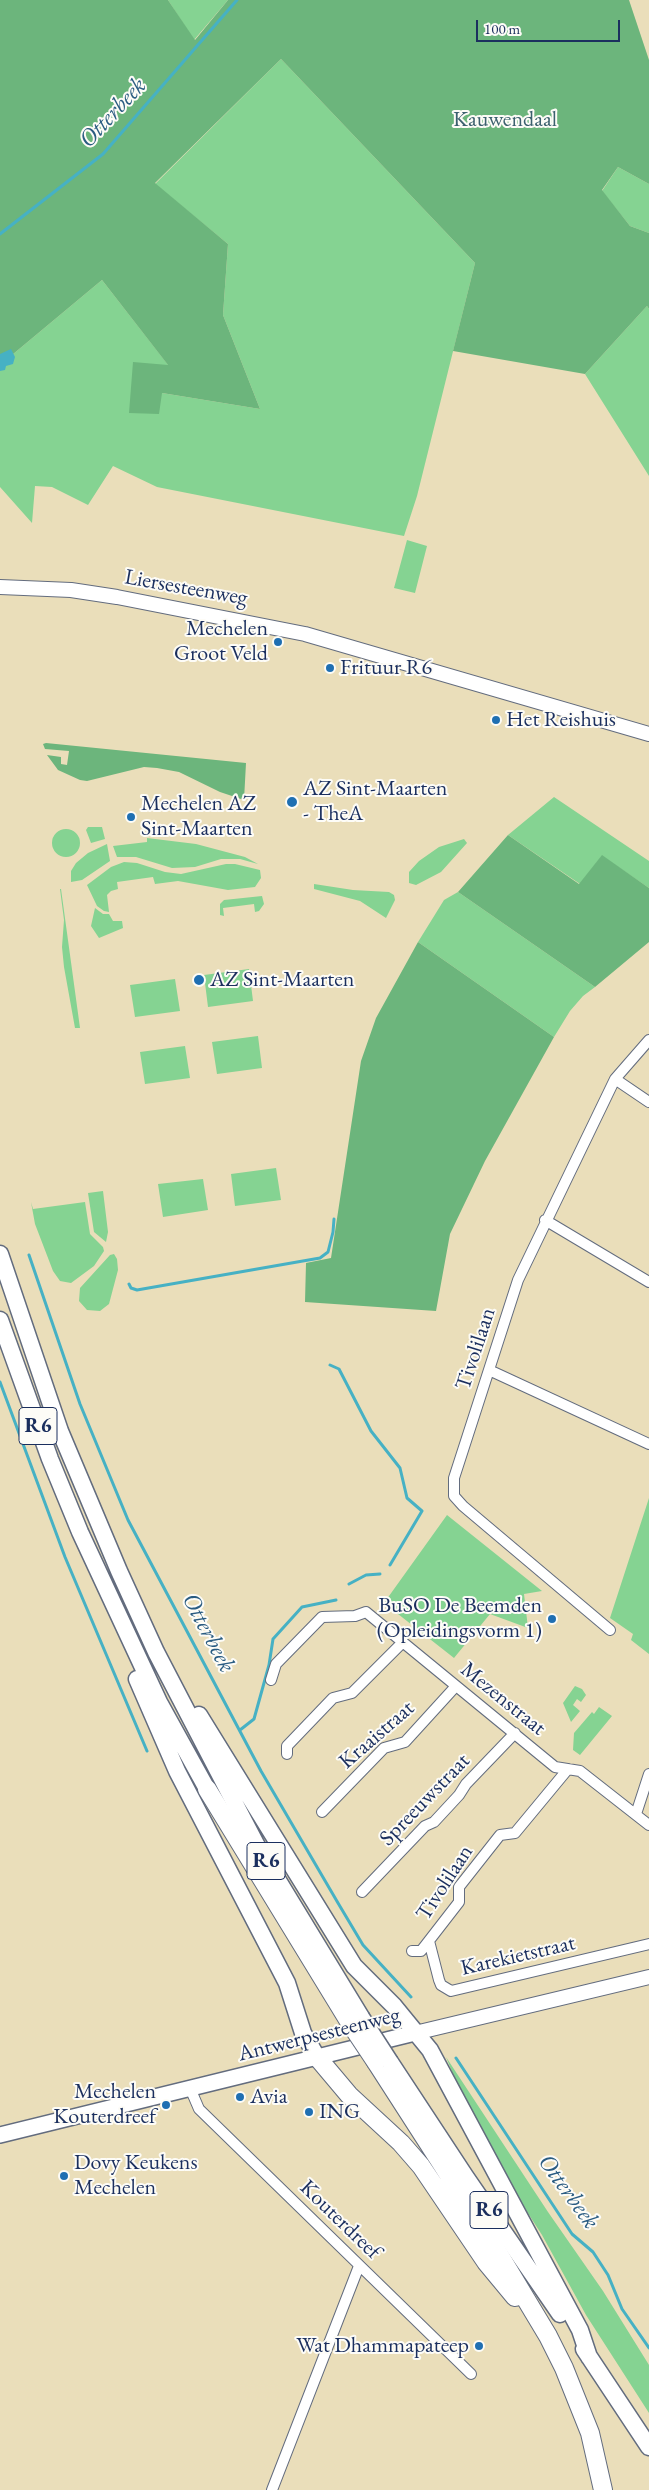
<!DOCTYPE html>
<style>
body{margin:0}
#map{position:relative;width:649px;height:2490px;overflow:hidden;background:#eadeba;font-family:"EB Garamond",serif}
canvas{display:block}
.scale{position:absolute;left:476px;top:20px;width:144px;height:22px;box-sizing:border-box;border:2px solid #1b2f5e;border-top:0;padding-left:6px;font-size:15px;line-height:18px;white-space:nowrap;color:#1b2f5e;-webkit-text-stroke:4px #fdfcf7;paint-order:stroke}
</style>
<div id="map">
<canvas width="649" height="2490"></canvas>
<div class="scale">100 m</div>
</div>
<script>
const ctx = document.querySelector('canvas').getContext('2d');
ctx.lineJoin = 'round';
function paint(path, color) { ctx.fillStyle = color; ctx.fill(path, 'evenodd'); }
const shape = rows => new Path2D(rows.map(r => 'M' + r).join(''));
function stroke(path, color, width, dash) { ctx.strokeStyle = color; ctx.lineWidth = width; ctx.lineCap = dash ? 'butt' : 'round'; ctx.setLineDash(dash || []); ctx.stroke(path); }
function write(font, color, halo, rows, align = 'center') {
  ctx.font = font + ' "EB Garamond",serif'; ctx.lineWidth = 4; ctx.setLineDash([]); ctx.textBaseline = 'middle'; ctx.strokeStyle = halo; ctx.fillStyle = color; for (const [text, x, y, turn = 0] of rows) {
    ctx.save(); ctx.translate(x, y); ctx.rotate((+turn || 0) * Math.PI / 180); ctx.textAlign = isNaN(turn) ? turn : align; if (halo) ctx.strokeText(text, 0, 0); ctx.fillText(text, 0, 0); ctx.restore();
  }
}
paint(shape([
 [168,0,228,0,194,40],
 [281,59,475,263,417,496,404,536,157,487,113,466,88,505,52,487,35,486,32,523,0,487,0,365,102,280,169,366,162,393,260,409,223,315,228,244,155,184],
 [618,167,649,184,649,233,630,226,602,191],
 [647,306,649,309,649,476,585,374],
 [407,540,427,546,415,593,394,588],
 [554,797,649,861,649,888,602,856,580,884,508,835],
 [88,827,102,827,105,839,91,843,86,830],
 '52 843a14 14 0 1 1 28 0a14 14 0 1 1-28 0Z',
 [147,838,196,844,245,857,258,864,240,859,221,859,195,867,172,868,136,857,117,857,113,846,147,842],
 [464,839,467,843,441,872,416,885,409,883,409,872,419,861,439,847],
 [107,844,110,861,82,880,71,882,71,871,76,863,88,853],
 [124,862,137,863,165,872,181,874,226,864,235,864,260,870,261,878,255,887,228,890,178,881,155,884,153,877,117,882,118,889,111,891,107,895,109,912,104,911,97,906,87,885,111,867],
 [314,884,353,890,389,892,394,895,395,900,386,918,360,901,314,889],
 [60,889,61,889,80,1028,75,1028,64,967,62,947,64,920],
 [458,892,595,987,583,996,570,1011,554,1037,418,942,444,900],
 [262,896,264,904,259,911,255,912,254,904,223,908,224,916,220,915,220,904,224,900],
 [95,908,103,914,109,914,113,921,122,921,123,928,99,938,91,926],
 [249,969,253,1001,208,1007,204,975],
 [175,979,180,1011,135,1017,130,985],
 [258,1036,262,1068,217,1074,212,1042],
 [185,1046,190,1078,145,1084,140,1052],
 [276,1168,281,1200,235,1206,231,1174],
 [203,1179,208,1210,163,1217,158,1184],
 [103,1191,108,1232,106,1242,94,1232,88,1193],
 [31,1202,33,1209,85,1202,90,1234,103,1247,104,1251,94,1266,71,1283,60,1281,53,1271,35,1224],
 [114,1254,117,1259,118,1270,109,1304,100,1311,87,1310,79,1301,80,1288,110,1255],
 [649,1498,649,1654,631,1640,633,1634,610,1618],
 [447,1515,542,1591,524,1594,528,1628,490,1614,454,1658,384,1603],
 [575,1686,582,1689,586,1695,581,1702,577,1699,573,1705,580,1711,571,1722,563,1703],
 [599,1707,612,1716,580,1755,573,1750,574,1733,592,1712,594,1714],
 [446,2057,548,2212,603,2291,649,2365,649,2413,586,2315,542,2235,495,2162,472,2120]
]), '#85d392');
paint(shape([
 [0,0,168,0,195,40,228,0,629,0,649,60,649,184,618,167,602,190,630,226,649,233,649,309,647,306,585,374,453,351,475,263,281,59,155,183,228,244,223,315,260,409,162,393,159,414,129,413,133,362,168,365,102,280,0,365],
 [46,743,246,763,244,800,220,792,179,772,157,768,144,767,87,781,80,780,58,770,47,755,61,757,61,764,67,765,69,751,45,749,43,744],
 [508,835,579,884,602,855,649,888,649,942,595,987,458,892],
 [418,942,554,1037,485,1161,450,1234,436,1311,305,1302,306,1263,331,1258,361,1061,376,1018]
]), '#6cb57c');
paint(shape([
 [11,349,15,357,13,364,6,366,5,370,0,371,0,354]
]), '#46b1c4');
stroke(shape([
 [0,234,103,154,237,0],
 [29,1255,80,1404,128,1520,261,1771,338,1903,363,1945,411,1997],
 [129,1284,131,1288,137,1290,320,1258,328,1252,333,1232,334,1219],
 [330,1365,339,1369,371,1431,400,1468,407,1498,422,1511,390,1565],
 [0,1382,65,1557,147,1751],
 [349,1584,366,1575,380,1574],
 [240,1730,254,1719,269,1665,273,1639,302,1607,336,1600],
 [456,2058,572,2234,593,2252,608,2275,622,2309,649,2348]
]), '#46b1c4', 3);
const minor = shape([
 [615,1079,649,1102],
 [545,1220,649,1282],
 [489,1370,649,1444],
 [610,1630,463,1506,454,1496,454,1478,518,1280,615,1079,649,1040],
 [271,1680,276,1664,322,1617,355,1616,366,1612,555,1767,580,1771,649,1825],
 [287,1754,287,1746,333,1698,352,1693,403,1642],
 [322,1812,384,1748,405,1742,456,1686],
 [636,1814,649,1774],
 [362,1892,425,1826,434,1822,459,1795,466,1784,515,1733],
 [429,1941,439,1980,441,1985,451,1991,649,1944],
 [412,1951,421,1951,459,1902,459,1887,500,1835,515,1833,568,1769],
 [190,2088,199,2109,471,2374],
 [272,2490,359,2266]
]);
const secondary = shape([
 [0,587,71,590,117,597,305,634,649,734],
 [415,2033,649,1977]
]);
const primary = shape([
 [0,2135,415,2033]
]);
const trunk = shape([
 [0,1254,60,1431,119,1571,156,1652,257,1846,361,2017],
 [0,1320,50,1459,80,1532,159,1702,207,1789],
 [137,1679,177,1771,287,1983,303,2033,317,2057],
 [199,1715,354,1966,394,2006,430,2050,580,2330,589,2357],
 [390,2062,465,2176,560,2314],
 [584,2349,649,2447]
]);
const motorway = shape([
 [207,1789,350,2023],
 [317,2057,349,2095,401,2143,421,2166,486,2262,515,2297],
 [376,2062,488,2236,548,2336,564,2368,590,2433,603,2490]
]);
stroke(minor, '#636c7e', 12);
stroke(secondary, '#636c7e', 16);
stroke(primary, '#636c7e', 18);
stroke(trunk, '#636c7e', 19);
stroke(motorway, '#636c7e', 20);
stroke(minor, '#fff', 10);
stroke(secondary, '#fff', 14);
stroke(primary, '#fff', 15);
stroke(trunk, '#fff', 16);
stroke(motorway, '#fff', 18);
const trunkBridge = shape([
 [361,2017,390,2062]
]);
const motorwayBridge = shape([
 [350,2023,376,2062]
]);
stroke(trunkBridge, '#636c7e', 19, []);
stroke(motorwayBridge, '#636c7e', 20, []);
stroke(trunkBridge, '#fff', 16);
stroke(motorwayBridge, '#fff', 18);
for (const [x, y, r, color] of [
 [278,642,5,"#1f6fb2"],
 [330,668,5,"#1f6fb2"],
 [496,720,5,"#1f6fb2"],
 [292,802,6,"#1f6fb2"],
 [131,817,5,"#1f6fb2"],
 [199,980,6,"#1f6fb2"],
 [552,1619,5,"#1f6fb2"],
 [240,2097,5,"#1f6fb2"],
 [166,2105,5,"#1f6fb2"],
 [309,2112,5,"#1f6fb2"],
 [64,2176,5,"#1f6fb2"],
 [479,2346,5,"#1f6fb2"]
]) { const dot = new Path2D(); dot.arc(x, y, r, 0, 2 * Math.PI); ctx.fillStyle = color; ctx.fill(dot); stroke(dot, '#fdfcf7', 2); }
for (const [x, y, w] of [
 [38,1426,38],
 [266,1861,38],
 [489,2210,38]
]) { const box = new Path2D(); box.roundRect(x - w / 2, y - 18.5, w, 37, 4); ctx.fillStyle = '#fdfcf7'; ctx.fill(box); stroke(box, '#1b2f5e', 1); }
write('bold 21px', '#1b2f5e', null, [
 ["R6",38,1426],
 ["R6",266,1861],
 ["R6",489,2210]
]);
write('22px', '#3b606e', '#fdfcf7', [
 ["Kauwendaal",505,120]
]);
write('22px', '#1b2f5e', '#fdfcf7', [
 ["Liersesteenweg",186,588,10],
 ["Tivolilaan",476,1349,-72],
 ["Mezenstraat",503,1699,39],
 ["Kraaistraat",377,1735,-41],
 ["Spreeuwstraat",425,1800,-46],
 ["Tivolilaan",445,1883,-57],
 ["Karekietstraat",518,1956,-13],
 ["Antwerpsesteenweg",319,2035,-14],
 ["Kouterdreef",340,2220,44]
]);
write('22px', '#1b2f5e', '#fdfcf7', [
 ["Mechelen",268,629,"right"],
 ["Groot Veld",268,654,"right"],
 ["Frituur R6",340,668],
 ["Het Reishuis",506,720],
 ["AZ Sint-Maarten",303,789],
 ["- TheA",303,814],
 ["Mechelen AZ",141,804],
 ["Sint-Maarten",141,829],
 ["AZ Sint-Maarten",210,980],
 ["BuSO De Beemden",542,1606,"right"],
 ["(Opleidingsvorm 1)",542,1631,"right"],
 ["Mechelen",156,2092,"right"],
 ["Kouterdreef",156,2117,"right"],
 ["Avia",250,2097],
 ["ING",319,2112],
 ["Dovy Keukens",74,2163],
 ["Mechelen",74,2188],
 ["Wat Dhammapateep",469,2346,"right"]
], 'left');
write('italic 24px', '#2a5c82', '#fdfcf7', [
 ["Otterbeek",113,113,-47],
 ["Otterbeek",208,1633,62],
 ["Otterbeek",568,2192,54]
]);
</script>
